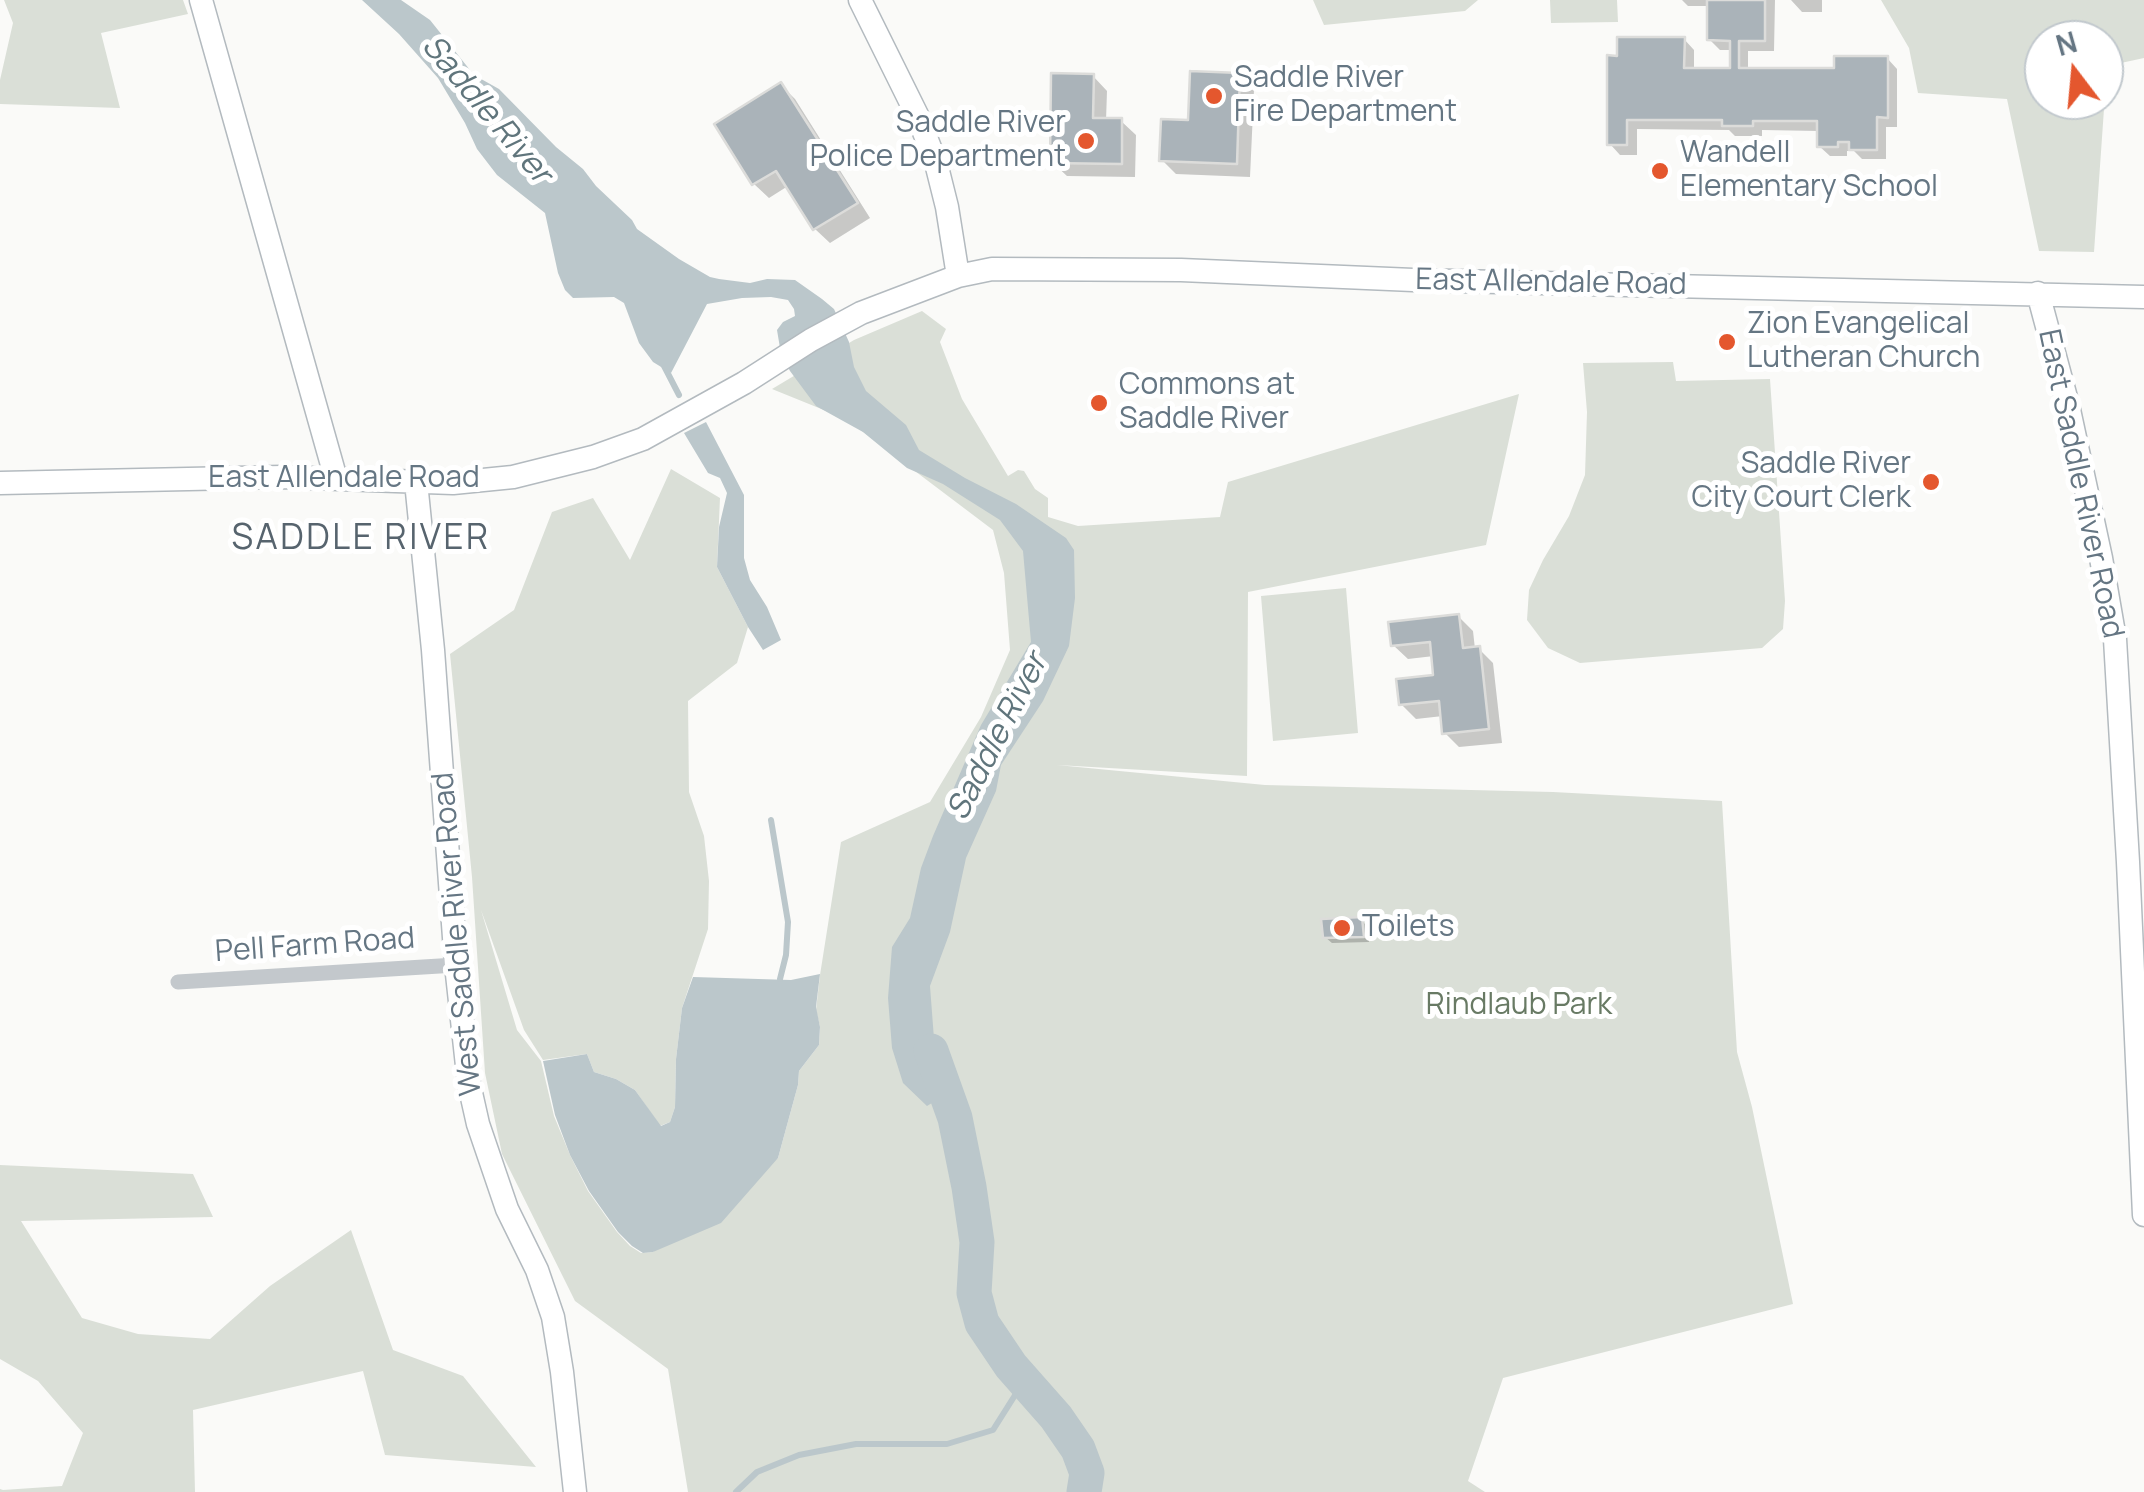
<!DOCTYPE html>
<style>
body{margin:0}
#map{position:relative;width:2144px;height:1492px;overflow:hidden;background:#fafaf8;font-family:Manrope,sans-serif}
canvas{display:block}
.north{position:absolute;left:2024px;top:20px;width:100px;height:100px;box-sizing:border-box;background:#fff;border:2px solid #c1c8cd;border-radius:50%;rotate:344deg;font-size:28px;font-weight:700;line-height:40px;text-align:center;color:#657683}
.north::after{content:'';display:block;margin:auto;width:35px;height:45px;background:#e4572e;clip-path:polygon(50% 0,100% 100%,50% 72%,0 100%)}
</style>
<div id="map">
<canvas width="2144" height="1492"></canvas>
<div class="north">N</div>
</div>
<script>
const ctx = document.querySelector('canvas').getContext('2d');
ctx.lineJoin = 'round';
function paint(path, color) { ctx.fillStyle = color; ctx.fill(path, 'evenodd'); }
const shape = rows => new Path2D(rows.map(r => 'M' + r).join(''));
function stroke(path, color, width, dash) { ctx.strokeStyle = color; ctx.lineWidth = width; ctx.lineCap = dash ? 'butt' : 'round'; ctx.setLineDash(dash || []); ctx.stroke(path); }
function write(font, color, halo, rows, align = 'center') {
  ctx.font = font + ' Manrope,sans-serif'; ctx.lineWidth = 10; ctx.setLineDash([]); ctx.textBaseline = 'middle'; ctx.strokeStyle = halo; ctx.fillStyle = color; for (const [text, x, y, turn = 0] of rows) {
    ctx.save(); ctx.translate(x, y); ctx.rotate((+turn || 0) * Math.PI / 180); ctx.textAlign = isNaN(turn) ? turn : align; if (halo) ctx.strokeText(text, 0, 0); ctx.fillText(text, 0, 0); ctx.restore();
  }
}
paint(shape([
 [4,0,183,0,188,14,101,33,120,108,0,104,0,80,13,23],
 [1313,0,1478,0,1465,11,1324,25],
 [1550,0,1617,0,1618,22,1551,23],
 [1881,0,2144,0,2144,58,2107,66,2094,252,2039,251,2007,99,1918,93,1909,48],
 [2044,40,2104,40,2104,100,2044,100],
 [922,311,946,329,940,342,962,399,1008,476,1018,470,1024,471,1035,489,1048,498,1048,517,1078,526,1220,517,1228,482,1519,394,1486,545,1248,592,1247,776,1057,765,1265,785,1553,792,1722,801,1737,1052,1752,1107,1793,1304,1503,1378,1468,1481,1485,1492,688,1492,668,1369,575,1301,502,1154,485,1073,472,877,450,654,514,610,552,512,593,498,630,560,671,469,720,498,717,567,748,627,737,663,688,701,689,792,704,836,709,881,708,929,682,1008,676,1059,675,1107,670,1122,660,1126,635,1090,616,1079,594,1072,587,1054,543,1060,524,1030,481,910,517,1030,541,1061,554,1116,570,1155,588,1191,617,1232,630,1246,641,1253,653,1252,778,1158,798,1085,799,1071,819,1045,820,1027,816,1010,820,975,841,842,930,802,981,717,1010,650,1004,573,993,530,846,419,772,389,854,340],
 [1673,362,1676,381,1770,379,1785,601,1783,629,1762,648,1580,663,1548,648,1527,620,1529,590,1543,560,1569,516,1585,475,1587,412,1583,363],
 [1346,588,1358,733,1273,741,1261,596],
 [0,1165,193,1174,213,1217,21,1221,82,1318,138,1334,210,1339,270,1286,351,1230,393,1350,463,1376,536,1467,385,1455,363,1371,193,1410,195,1492,0,1492,0,1489,3,1490,62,1486,83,1433,38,1381,0,1359]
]), '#dadfd7');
paint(shape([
 [362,0,401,0,430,20,474,75,499,89,556,147,583,169,596,186,632,220,637,229,679,259,710,277,719,279,750,283,767,279,795,280,822,299,834,309,849,342,854,367,866,391,906,425,919,450,965,478,1016,504,1066,538,1074,550,1075,598,1069,646,1043,701,1001,765,996,791,966,858,950,932,930,986,934,1039,953,1090,927,1106,903,1083,892,1048,888,998,892,947,910,918,921,868,933,836,981,725,1031,642,1023,551,1000,520,943,484,907,468,863,432,816,406,790,371,781,354,777,330,783,322,795,316,794,309,788,300,771,297,742,298,707,304,671,373,653,362,639,343,624,303,614,297,573,298,565,290,558,273,545,213,497,175,477,149,465,123,438,78,399,34],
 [706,422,744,495,744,558,750,580,767,607,781,640,763,650,748,627,717,567,719,527,727,493,720,478,708,473,684,433],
 [820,974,816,1007,820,1027,819,1045,799,1071,798,1085,778,1158,721,1223,653,1252,643,1253,632,1246,618,1232,589,1191,570,1155,555,1115,543,1061,587,1054,594,1072,616,1079,635,1090,661,1126,670,1122,675,1107,676,1059,682,1008,693,977,791,980]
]), '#bbc7cb');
paint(shape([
 [1682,0,1775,0,1774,51,1748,51,1748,70,1837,70,1887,58,1897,69,1897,127,1886,127,1886,159,1862,159,1854,151,1847,151,1847,156,1830,156,1819,146,1819,131,1762,130,1762,136,1735,136,1729,130,1637,129,1637,155,1620,155,1610,144,1684,39,1694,50,1694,70,1732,70,1733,50,1720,50,1709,39,1709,6,1688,6],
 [1791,0,1822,0,1822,12,1802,12],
 [1239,75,1254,90,1250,177,1176,174,1162,160,1191,122],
 [1093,76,1107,91,1106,121,1121,121,1136,135,1135,177,1067,176,1052,162],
 [781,85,795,99,870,218,830,243,815,229,788,186,769,198,754,184],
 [1458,616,1473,631,1475,649,1479,649,1493,663,1502,743,1459,747,1445,733,1443,716,1416,719,1401,704,1436,677,1434,656,1408,659,1393,645],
 [1361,920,1367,926,1369,942,1332,943,1325,937]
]), '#0003');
stroke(shape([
 [663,364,679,395],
 [771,820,788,922,786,955,780,979],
 [736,1492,757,1472,799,1455,856,1444,947,1444,993,1430,1024,1381]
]), '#bbc7cb', 6);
stroke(shape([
 [931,1051,955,1118,969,1187,977,1242,974,1293,982,1323,1011,1366,1056,1417,1078,1449,1087,1473,1084,1492]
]), '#bbc7cb', 35);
const building = shape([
 [1707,0,1765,0,1765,41,1739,41,1739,68,1834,68,1834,56,1888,56,1888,118,1877,117,1877,150,1849,150,1849,142,1838,142,1838,147,1817,147,1817,121,1753,121,1753,126,1722,126,1722,120,1627,120,1627,145,1607,145,1607,55,1617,56,1617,37,1685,37,1684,68,1730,68,1730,41,1707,40,1707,0],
 [1190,71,1240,73,1237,164,1159,161,1161,119,1188,120,1190,71],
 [1051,73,1094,74,1093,118,1122,118,1122,164,1050,163,1051,73],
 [781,82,858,203,813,230,776,171,752,185,714,124,781,82],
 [1459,614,1463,648,1480,646,1489,729,1442,734,1439,701,1399,705,1396,679,1433,675,1430,642,1391,646,1388,622,1459,614],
 [1362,917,1364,937,1323,938,1321,919,1362,917]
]);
paint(building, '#aab3b9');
stroke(building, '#dcdcda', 2.5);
const secondary = shape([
 [201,0,336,479],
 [860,0,918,117,936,163,947,207,958,276],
 [2038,293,2068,405,2101,558,2115,639,2128,862,2144,1215],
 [416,482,433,650,456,965,469,1084,478,1124,507,1209,537,1270,553,1317,562,1372,575,1492],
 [0,483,282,477,453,483,513,477,593,457,643,439,744,383,811,340,861,313,958,276,992,269,1181,270,1413,280,2144,297]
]);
stroke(secondary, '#b3babf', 25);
stroke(shape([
 [178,982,456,965]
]), '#c3c8cc', 15);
stroke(secondary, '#fff', 22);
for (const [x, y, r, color] of [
 [1214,96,10,"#e4572e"],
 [1086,141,10,"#e4572e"],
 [1660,171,10,"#e4572e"],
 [1727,342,10,"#e4572e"],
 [1099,403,10,"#e4572e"],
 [1931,482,10,"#e4572e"],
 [1342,928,10,"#e4572e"]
]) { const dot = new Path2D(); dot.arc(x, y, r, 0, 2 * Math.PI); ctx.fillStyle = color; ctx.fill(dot); stroke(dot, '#fff', 4); }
write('30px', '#657683', '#fff', [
 ["Saddle River",1234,79],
 ["Fire Department",1234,113],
 ["Saddle River",1066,124,"right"],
 ["Police Department",1066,158,"right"],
 ["Wandell",1680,154],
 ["Elementary School",1680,188],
 ["Zion Evangelical",1747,325],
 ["Lutheran Church",1747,359],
 ["Commons at",1119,386],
 ["Saddle River",1119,420],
 ["Saddle River",1911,465,"right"],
 ["City Court Clerk",1911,499,"right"],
 ["Toilets",1362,928]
], 'left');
write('30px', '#657683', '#fff', [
 ["East Allendale Road",1551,283,1],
 ["East Allendale Road",344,479],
 ["East Saddle River Road",2080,484,78],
 ["West Saddle River Road",458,934,-95],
 ["Pell Farm Road",315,946,-4]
]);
write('30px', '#687a64', '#fff', [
 ["Rindlaub Park",1519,1006]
]);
write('italic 32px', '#60757c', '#fff', [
 ["Saddle River",486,110,50],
 ["Saddle River",998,737,-63]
]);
ctx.letterSpacing = '2.5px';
write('35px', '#57646e', '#fff', [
 ["SADDLE RIVER",361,539]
]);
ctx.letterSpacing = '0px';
</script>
